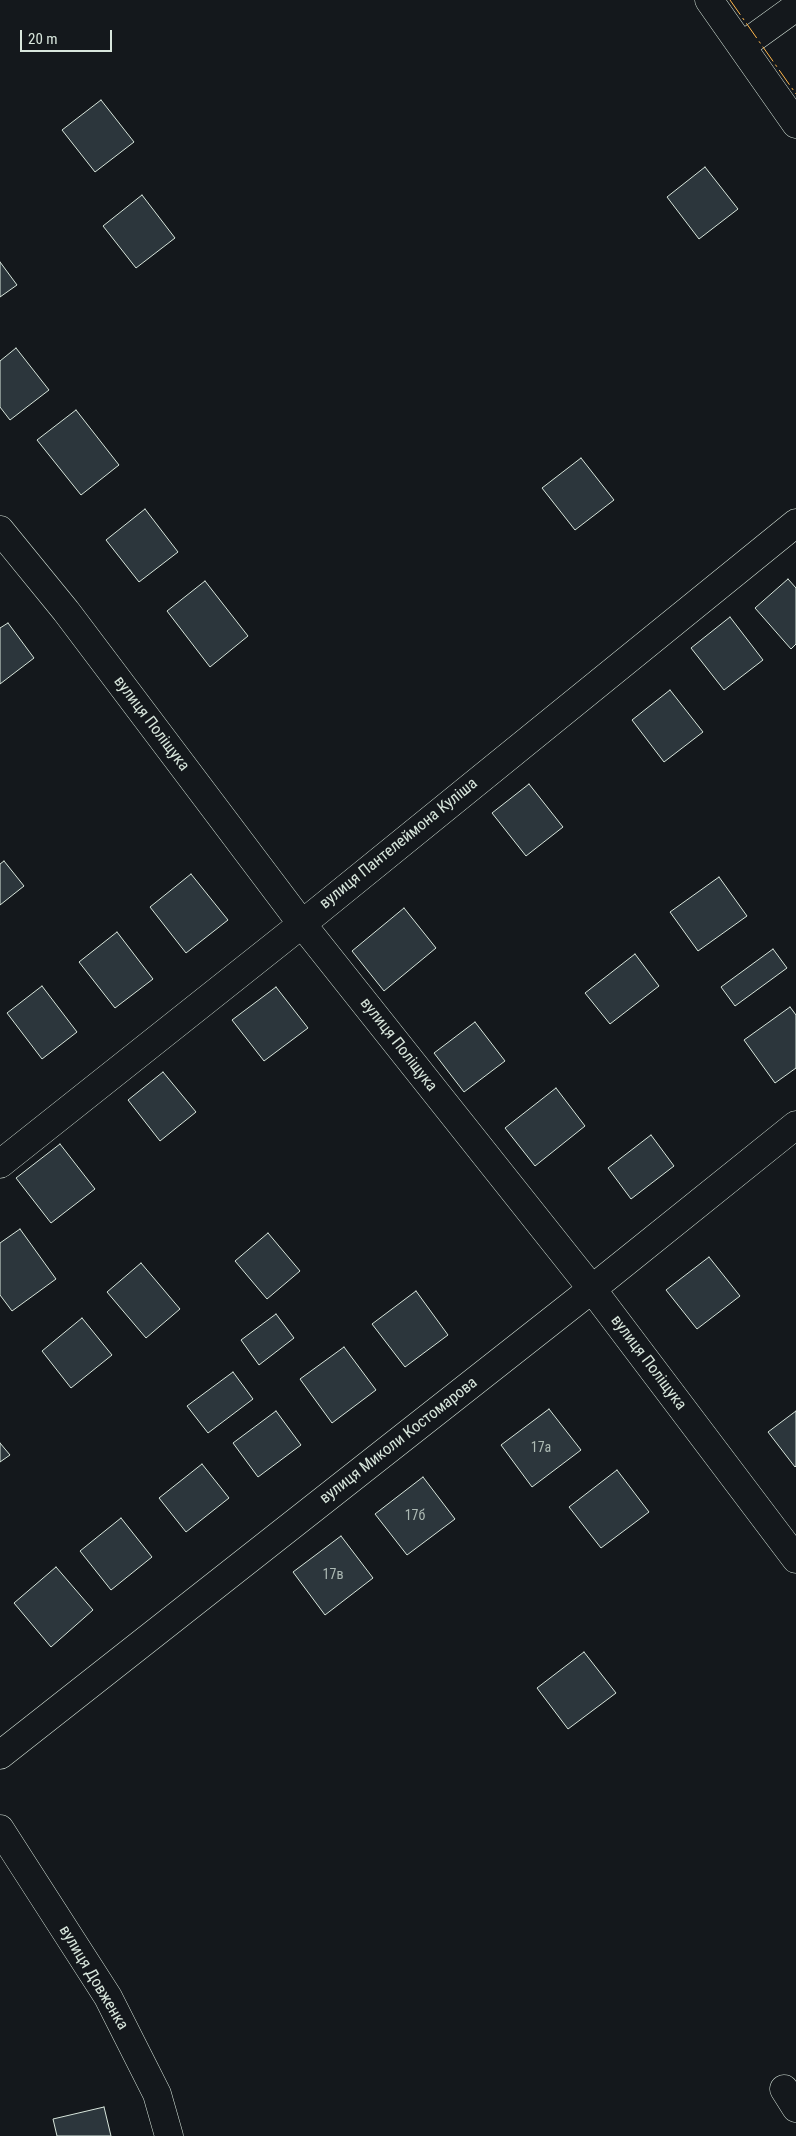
<!DOCTYPE html>
<meta charset="utf-8">
<style>
body{margin:0}
#map{position:relative;width:796px;height:2136px;overflow:hidden;background:#14181c;font-family:"Roboto Condensed",sans-serif}
canvas{display:block}
.scale{position:absolute;left:20px;top:30px;width:92px;height:22px;box-sizing:border-box;border:2px solid #d8e6dc;border-top:0;padding-left:6px;font-size:15px;line-height:18px;white-space:nowrap;color:#d8e6dc;-webkit-text-stroke:4px #14181c;paint-order:stroke}
</style>
<div id="map">
<canvas width="796" height="2136"></canvas>
<div class="scale">20 m</div>
</div>
<script>
const ctx = document.querySelector('canvas').getContext('2d');
ctx.lineJoin = 'round';
function paint(path, color) { ctx.fillStyle = color; ctx.fill(path, 'evenodd'); }
const shape = rows => new Path2D(rows.map(r => 'M' + r).join(''));
function stroke(path, color, width, dash) { ctx.strokeStyle = color; ctx.lineWidth = width; ctx.lineCap = dash ? 'butt' : 'round'; ctx.setLineDash(dash || []); ctx.stroke(path); }
function write(font, color, halo, rows, align = 'center') {
  ctx.font = font + ' "Roboto Condensed",sans-serif'; ctx.lineWidth = 4; ctx.setLineDash([]); ctx.textBaseline = 'middle'; ctx.strokeStyle = halo; ctx.fillStyle = color; for (const [text, x, y, turn = 0] of rows) {
    ctx.save(); ctx.translate(x, y); ctx.rotate((+turn || 0) * Math.PI / 180); ctx.textAlign = isNaN(turn) ? turn : align; if (halo) ctx.strokeText(text, 0, 0); ctx.fillText(text, 0, 0); ctx.restore();
  }
}
const building = shape([
 [101,100,134,142,95,172,62,130,101,100],
 [705,167,738,209,699,239,667,197,705,167],
 [142,195,175,238,136,268,103,226,142,195],
 [0,262,17,285,0,297,0,262],
 [16,348,49,390,10,420,0,407,0,361,16,348],
 [76,410,119,465,81,495,37,440,76,410],
 [581,458,614,500,575,530,542,488,581,458],
 [145,509,178,552,139,582,106,540,145,509],
 [788,579,796,588,796,644,791,649,755,608,788,579],
 [205,581,248,636,210,667,167,611,205,581],
 [730,617,763,660,724,690,691,648,730,617],
 [8,623,34,658,0,684,0,628,8,623],
 [670,690,703,732,664,762,632,720,670,690],
 [529,784,563,827,526,856,492,813,529,784],
 [4,861,24,886,0,905,0,864,4,861],
 [191,874,228,920,186,953,150,907,191,874],
 [719,877,747,916,698,951,670,912,719,877],
 [404,908,436,948,384,991,352,951,404,908],
 [117,932,153,979,115,1008,79,962,117,932],
 [773,949,787,968,735,1006,721,987,773,949],
 [635,954,659,986,610,1024,585,993,635,954],
 [42,986,77,1032,42,1059,7,1013,42,986],
 [276,987,308,1028,264,1061,232,1020,276,987],
 [790,1007,796,1015,796,1068,775,1083,744,1040,790,1007],
 [475,1022,505,1061,464,1092,434,1053,475,1022],
 [163,1072,196,1112,160,1141,128,1100,163,1072],
 [556,1088,585,1126,535,1166,505,1128,556,1088],
 [651,1135,674,1166,631,1199,608,1168,651,1135],
 [60,1144,95,1189,51,1223,16,1178,60,1144],
 [20,1229,56,1279,12,1311,0,1295,0,1243,20,1229],
 [268,1233,300,1271,267,1299,235,1261,268,1233],
 [709,1257,740,1296,697,1329,666,1290,709,1257],
 [141,1263,180,1309,146,1338,107,1292,141,1263],
 [416,1291,448,1335,405,1367,372,1324,416,1291],
 [276,1314,294,1338,259,1365,241,1340,276,1314],
 [82,1318,112,1355,71,1388,42,1351,82,1318],
 [344,1347,376,1390,332,1423,300,1379,344,1347],
 [233,1372,253,1399,208,1433,187,1406,233,1372],
 [549,1409,581,1450,532,1487,501,1445,549,1409],
 [276,1411,301,1445,258,1477,233,1443,276,1411],
 [796,1411,796,1466,795,1467,768,1432,796,1411],
 [0,1443,10,1455,0,1462,0,1443],
 [202,1464,229,1498,186,1532,159,1498,202,1464],
 [617,1470,649,1512,601,1548,569,1507,617,1470],
 [423,1477,455,1519,407,1555,375,1514,423,1477],
 [121,1518,152,1557,111,1590,80,1551,121,1518],
 [341,1536,373,1578,325,1615,293,1572,341,1536],
 [56,1567,93,1610,51,1647,14,1603,56,1567],
 [584,1652,616,1693,568,1729,537,1688,584,1652],
 [104,2107,111,2136,57,2136,53,2119,104,2107]
]);
paint(building, '#2c363c');
stroke(building, '#d8e6dc', 1);
const minor = shape([
 [709,0,796,124],
 [742,46,796,7],
 [0,530,66,611,302,924,592,1289,796,1559],
 [0,1164,302,924,796,523],
 [0,1755,592,1289,796,1125],
 [0,1829,108,1997,157,2094,169,2136],
 [784,2089,796,2108]
]);
stroke(minor, '#d8e6dc', 29);
stroke(minor, '#14181c', 28);
stroke(shape([
 [730,0,796,94]
]), '#ffb74d', 1, [18, 4, 2.5, 4]);
write('14px', '#adbab4', null, [
 ["17а",541,1448],
 ["17б",415,1516],
 ["17в",333,1575]
]);
write('16px', '#d8e6dc', '#14181c', [
 ["вулиця Поліщука",151,724,53],
 ["вулиця Пантелеймона Куліша",399,844,-39],
 ["вулиця Поліщука",398,1045,52],
 ["вулиця Поліщука",648,1363,53],
 ["вулиця Миколи Костомарова",399,1441,-38],
 ["вулиця Довженка",93,1978,59]
]);
</script>
